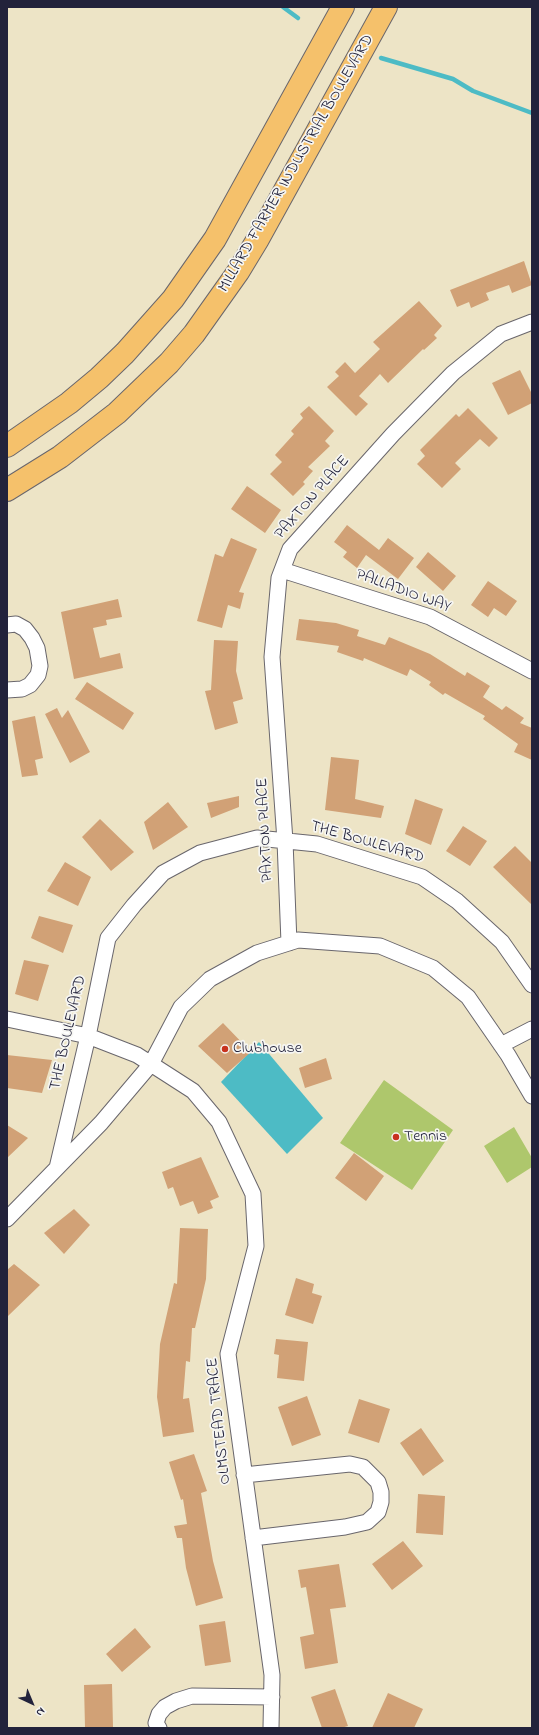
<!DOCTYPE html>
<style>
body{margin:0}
#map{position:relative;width:539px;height:1735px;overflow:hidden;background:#ede4c6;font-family:"Indie Flower",sans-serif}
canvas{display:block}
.frame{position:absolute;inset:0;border:8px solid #22223b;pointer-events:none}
.north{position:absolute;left:12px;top:1683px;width:40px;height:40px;-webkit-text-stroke:3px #f6f6f2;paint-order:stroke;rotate:136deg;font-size:11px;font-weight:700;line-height:16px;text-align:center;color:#22223b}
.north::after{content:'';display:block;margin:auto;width:14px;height:18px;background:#22223b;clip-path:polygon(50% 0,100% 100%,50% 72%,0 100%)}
</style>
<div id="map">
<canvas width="539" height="1735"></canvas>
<div class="frame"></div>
<div class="north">N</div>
</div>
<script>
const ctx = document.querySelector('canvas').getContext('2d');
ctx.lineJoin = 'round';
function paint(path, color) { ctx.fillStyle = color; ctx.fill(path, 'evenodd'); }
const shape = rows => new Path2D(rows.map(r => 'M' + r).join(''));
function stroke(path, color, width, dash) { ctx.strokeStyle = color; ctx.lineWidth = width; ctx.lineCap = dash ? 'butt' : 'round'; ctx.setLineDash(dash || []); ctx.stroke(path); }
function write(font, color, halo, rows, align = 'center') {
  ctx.font = font + ' "Indie Flower",sans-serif'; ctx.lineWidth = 3.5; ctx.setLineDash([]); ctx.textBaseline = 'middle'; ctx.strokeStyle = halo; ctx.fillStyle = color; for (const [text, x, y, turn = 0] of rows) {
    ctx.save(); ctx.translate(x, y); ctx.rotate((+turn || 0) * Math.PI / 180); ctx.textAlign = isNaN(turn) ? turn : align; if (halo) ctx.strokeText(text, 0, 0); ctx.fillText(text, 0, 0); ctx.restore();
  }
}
paint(shape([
 [384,1080,453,1130,412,1190,340,1143],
 [514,1127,532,1158,532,1167,507,1183,484,1146]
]), '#aec76c');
paint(shape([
 [259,1042,323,1118,287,1154,221,1082]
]), '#4dbbc5');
stroke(shape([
 [283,7,298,18],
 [381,58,453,79,473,91,532,113]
]), '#4dbbc5', 4.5);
paint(shape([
 [524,261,532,285,512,293,509,285,486,293,489,300,471,308,469,302,457,307,450,290],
 [419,301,442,326,434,335,437,338,424,350,423,349,388,383,380,374,359,396,368,404,356,416,327,387,339,376,335,372,345,362,355,373,380,349,373,342],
 [520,370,532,394,532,403,508,415,492,383],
 [309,406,334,431,325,441,330,446,308,467,313,471,303,482,305,484,293,496,270,474,282,462,275,455,294,434,291,431,303,418,300,414],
 [468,408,498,438,489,447,480,439,455,463,461,469,442,488,417,464,425,456,420,450,456,414,459,417],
 [247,486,281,510,265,533,231,509],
 [347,525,379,550,388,538,414,558,398,579,366,555,357,568,343,557,347,552,334,542],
 [231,538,257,549,239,592,244,593,240,609,228,605,222,628,197,621,215,554,223,557],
 [428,552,456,576,443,591,416,567],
 [488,581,517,601,506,616,494,608,488,617,471,605],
 [118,599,122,617,106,620,107,625,93,628,100,658,120,653,123,668,74,679,61,612],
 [299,619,336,623,359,630,357,636,385,645,389,637,430,654,465,676,467,672,490,686,483,697,502,710,506,706,524,718,520,723,532,728,532,760,514,752,518,744,483,719,485,716,445,693,443,695,429,685,431,682,410,669,407,676,364,658,363,661,337,652,339,646,296,640],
 [214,640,238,641,236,671,243,699,233,702,238,723,215,730,205,691,211,690],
 [87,682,134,713,123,730,75,699],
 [57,708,62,718,68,710,90,752,70,763,45,714],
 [35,716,43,758,35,760,38,775,22,777,12,721],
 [331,757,359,760,355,799,384,806,381,818,325,810],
 [239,796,239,807,211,818,207,803],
 [415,799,443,809,431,845,405,834],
 [168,802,188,827,153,850,144,822],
 [100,819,134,852,111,871,82,837],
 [463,826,487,841,470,866,446,851],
 [515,846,532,863,532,905,493,867],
 [65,862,91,877,78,906,47,891],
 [39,916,73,925,63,953,31,938],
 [24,960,49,965,38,1001,15,994],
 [223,1023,251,1052,227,1073,198,1046],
 [7,1055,52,1060,42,1093,7,1088],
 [326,1058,332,1079,305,1088,299,1068],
 [7,1125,28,1138,7,1158],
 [354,1153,384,1176,366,1201,335,1178],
 [201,1157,219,1197,210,1201,213,1208,198,1214,193,1201,180,1206,173,1187,168,1189,162,1172],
 [74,1209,90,1225,64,1254,44,1233],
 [180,1228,208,1229,206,1279,195,1328,192,1328,190,1362,186,1361,183,1399,189,1398,194,1432,163,1437,157,1397,160,1344,174,1283,177,1284],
 [14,1264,40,1285,7,1317,7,1270],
 [296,1278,314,1284,312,1293,322,1296,313,1324,285,1315],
 [276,1339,308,1342,304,1381,277,1378,279,1355,274,1354],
 [307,1396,321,1435,292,1446,278,1407],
 [359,1399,390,1409,379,1443,348,1433],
 [421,1428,444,1461,423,1476,400,1443],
 [194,1454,207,1491,201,1493,213,1561,223,1598,196,1606,186,1568,182,1538,177,1538,174,1526,187,1524,183,1499,181,1500,169,1462],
 [418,1494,445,1496,443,1535,416,1533],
 [403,1541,423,1566,392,1590,372,1564],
 [339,1564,346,1607,330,1609,338,1663,305,1669,300,1637,314,1634,306,1587,301,1588,298,1570],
 [225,1621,231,1662,205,1666,199,1625],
 [135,1628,151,1647,122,1672,106,1654],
 [112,1684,113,1727,85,1727,84,1685],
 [335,1689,348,1726,341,1728,322,1728,311,1697],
 [388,1693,423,1709,414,1728,372,1728]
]), '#d1a176');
const street = shape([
 [282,570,430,617,532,671],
 [7,625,16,624,25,629,32,638,37,648,40,666,38,675,30,685,22,689,7,690],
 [289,943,285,841,272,657,279,578,290,549,393,434,453,373,501,334,532,322],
 [7,1019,88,1036,137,1055,193,1091,219,1122,253,1194,256,1246,228,1354,272,1675,271,1728],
 [501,1045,532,1029],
 [57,1168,88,1036,108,938,134,905,163,873,200,853,257,838,317,844,422,877,457,901,502,942,532,985],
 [7,1219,101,1123,151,1064,181,1007,210,979,257,953,298,940,380,946,433,968,468,997,508,1055,532,1096],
 [244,1475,350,1464,363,1467,378,1482,381,1492,381,1502,378,1512,367,1522,345,1527,253,1538],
 [159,1728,156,1723,159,1714,165,1707,176,1701,192,1696,272,1697]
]);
const primary = shape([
 [7,446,69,403,99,378,125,353,173,299,215,239,343,7],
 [7,490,60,457,117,413,169,363,194,334,238,272,258,239,386,7]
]);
stroke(street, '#69666c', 17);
stroke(primary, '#69666c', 24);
stroke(street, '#fff', 15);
stroke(primary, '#f5c16b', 22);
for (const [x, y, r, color] of [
 [225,1049,4,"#c8321e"],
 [396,1137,4,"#c8321e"]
]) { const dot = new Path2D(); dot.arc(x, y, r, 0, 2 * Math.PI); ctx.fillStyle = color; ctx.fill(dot); stroke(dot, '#f6f6f2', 1.5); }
write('16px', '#22223b', '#f6f6f2', [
 ["MILLARD FARMER INDUSTRIAL BOULEVARD",297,164,-60],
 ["PAXTON PLACE",313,498,-49],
 ["PALLADIO WAY",403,592,20],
 ["PAXTON PLACE",266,830,-93],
 ["THE BOULEVARD",367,843,16],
 ["THE BOULEVARD",69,1033,-77],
 ["OLMSTEAD TRACE",220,1421,-96]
]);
write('16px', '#22223b', '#f6f6f2', [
 ["Clubhouse",233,1049],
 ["Tennis",404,1137]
], 'left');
</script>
